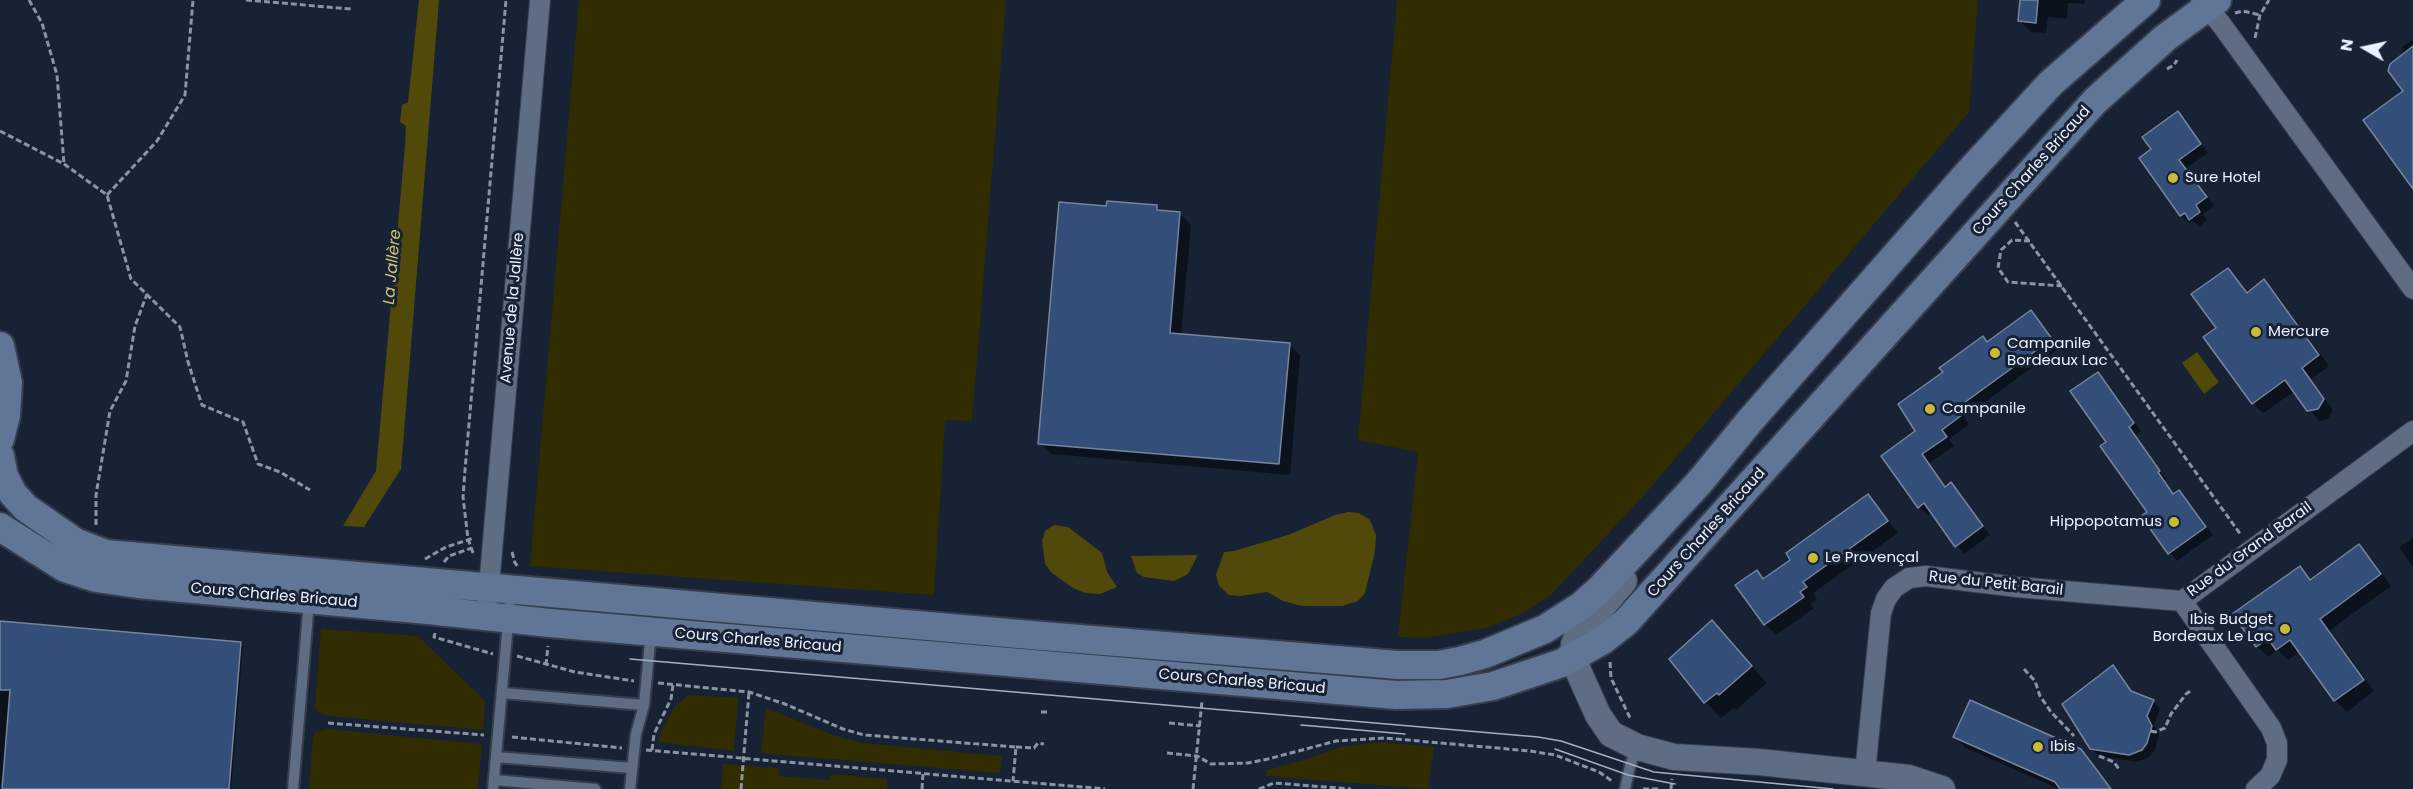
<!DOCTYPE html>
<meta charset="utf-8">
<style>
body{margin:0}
#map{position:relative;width:2413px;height:789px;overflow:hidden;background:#172235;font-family:Poppins,sans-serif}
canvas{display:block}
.north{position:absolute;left:2335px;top:18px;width:60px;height:60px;-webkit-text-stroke:4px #172235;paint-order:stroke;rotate:279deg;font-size:16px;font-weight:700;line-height:24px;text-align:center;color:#eaf2ff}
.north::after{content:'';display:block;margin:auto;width:21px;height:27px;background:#eaf2ff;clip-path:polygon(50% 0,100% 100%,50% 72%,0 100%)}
</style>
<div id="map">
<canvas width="2413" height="789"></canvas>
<div class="north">N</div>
</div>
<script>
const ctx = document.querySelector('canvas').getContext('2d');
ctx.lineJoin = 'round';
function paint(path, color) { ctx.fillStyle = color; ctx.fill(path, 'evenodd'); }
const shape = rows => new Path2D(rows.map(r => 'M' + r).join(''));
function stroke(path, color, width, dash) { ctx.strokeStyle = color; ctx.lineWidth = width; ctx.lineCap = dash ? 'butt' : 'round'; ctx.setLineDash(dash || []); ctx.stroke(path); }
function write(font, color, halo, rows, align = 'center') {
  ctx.font = font + ' Poppins,sans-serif'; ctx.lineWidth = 6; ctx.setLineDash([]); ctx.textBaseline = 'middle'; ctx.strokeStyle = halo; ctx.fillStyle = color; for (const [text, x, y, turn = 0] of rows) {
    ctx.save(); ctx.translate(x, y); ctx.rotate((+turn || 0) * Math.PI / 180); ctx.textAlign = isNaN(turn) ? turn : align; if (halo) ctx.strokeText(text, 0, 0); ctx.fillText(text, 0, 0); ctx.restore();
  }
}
paint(shape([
 [579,0,1006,0,972,421,945,420,934,595,530,566],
 [1397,0,1978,0,1969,112,1646,493,1550,596,1519,615,1486,628,1425,638,1398,637,1418,452,1358,440],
 [321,629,418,636,485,701,483,730,329,716,319,713,315,708],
 [689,695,738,698,734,751,659,742,660,733,675,706],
 [766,708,833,735,862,743,1002,756,1000,773,761,753],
 [327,729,482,744,478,789,309,789,313,737,315,733],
 [1379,742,1434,747,1428,789,1266,776,1267,770,1304,760,1340,747],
 [723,764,779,768,779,776,830,780,831,774,887,779,887,789,721,789]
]), '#322d01');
paint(shape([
 [419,0,439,0,401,469,364,527,343,526,376,471,405,146,406,126,400,122,402,105,408,102],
 [2197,352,2219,382,2204,394,2182,363],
 [1348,512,1359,513,1370,520,1376,535,1375,552,1365,593,1358,601,1342,606,1302,606,1283,601,1267,592,1240,596,1229,595,1219,586,1216,575,1224,552,1234,551,1288,535,1335,515],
 [1054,525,1068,527,1102,553,1107,572,1117,587,1100,594,1085,593,1073,588,1052,573,1045,564,1042,541,1045,531],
 [1198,555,1188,574,1174,581,1144,577,1137,573,1131,556]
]), '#514909');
paint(shape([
 [2021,0,2085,0,2084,4,2068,3,2067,19,2048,17,2046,33,2031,32,2020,21],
 [2413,40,2413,186,2402,56,2403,46],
 [2178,113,2208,153,2186,168,2214,206,2203,214,2207,220,2199,227,2193,221,2189,223,2181,215,2153,149],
 [1157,207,1162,212,1180,214,1191,225,1181,335,1289,344,1300,355,1290,475,1051,454,1040,443,1108,208],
 [2228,270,2248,293,2264,281,2275,292,2329,366,2311,379,2333,410,2328,419,2319,421,2295,391,2263,413,2253,403,2218,328],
 [2031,312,2059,348,1964,417,1969,424,1949,439,1954,446,1929,463,1946,487,1951,484,1959,492,1990,535,1964,554,1932,512,1927,515,1919,507,1917,431,1945,373,1983,338,1988,343],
 [2098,374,2141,431,2135,436,2166,479,2165,481,2174,495,2179,491,2187,499,2213,535,2177,561,2143,517,2149,512,2108,443],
 [1868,496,1898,533,1813,593,1817,599,1810,604,1814,608,1776,635,1765,624,1737,585,1756,572,1765,580,1792,560],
 [2413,538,2413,567,2399,547],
 [2359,546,2370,557,2391,586,2330,630,2374,691,2347,712,2336,701,2300,651,2288,660,2278,650,2268,657,2257,646,2299,568,2312,580],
 [0,622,240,643,243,646,231,789,0,789],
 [1712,622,1767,683,1736,710,1734,708,1721,718,1706,702,1671,659],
 [2112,667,2133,694,2153,701,2160,709,2154,725,2159,734,2155,750,2149,757,2137,762,2099,756,2091,748],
 [1955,737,2080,751,2112,789,2059,789,1966,748]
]), '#0007');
const building = shape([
 [2020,0,2038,0,2036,23,2018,21,2020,0],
 [2413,46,2413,189,2363,120,2403,91,2388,71,2390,64,2413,46],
 [2178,111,2201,144,2179,160,2207,197,2196,205,2200,212,2189,220,2185,213,2180,216,2139,158,2151,149,2142,137,2178,111],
 [1107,201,1157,205,1157,210,1180,212,1170,333,1290,343,1279,464,1038,444,1059,202,1106,206,1107,201],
 [2228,268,2247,293,2264,279,2319,355,2302,368,2324,399,2318,409,2307,411,2285,380,2252,404,2203,337,2216,328,2191,294,2228,268],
 [2031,310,2052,339,1957,408,1962,415,1942,430,1947,437,1922,454,1945,487,1951,482,1983,526,1955,547,1924,503,1918,508,1881,456,1915,431,1898,404,1943,372,1939,368,1983,336,1987,342,2031,310],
 [2098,372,2134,423,2129,427,2160,471,2158,472,2173,494,2179,490,2206,527,2168,554,2141,516,2147,512,2100,446,2106,442,2070,391,2098,372],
 [1868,494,1888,521,1803,582,1807,587,1800,592,1804,597,1764,625,1735,585,1757,570,1763,579,1790,560,1786,553,1868,494],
 [2359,544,2381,574,2320,619,2364,680,2334,701,2290,640,2276,650,2268,639,2256,647,2232,614,2300,566,2310,580,2359,544],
 [1712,620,1752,666,1719,695,1717,693,1704,703,1669,659,1712,620],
 [0,621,241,642,229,789,2,789,10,690,0,690,0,621],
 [2113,665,2131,691,2154,700,2147,716,2152,726,2147,743,2142,750,2129,755,2090,749,2062,704,2113,665],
 [1970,700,2081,749,2111,789,2060,789,2055,782,1953,737,1970,700]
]);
paint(building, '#344e7a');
stroke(building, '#77859c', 1.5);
const service = shape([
 [502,693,644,705],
 [496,757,632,768],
 [494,780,595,789],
 [293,789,309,601],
 [493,789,511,590],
 [630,789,636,734,644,705,651,632],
 [1625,789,1630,766,1637,747]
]);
const minor = shape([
 [2201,0,2221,24,2413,289],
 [488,598,540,0],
 [1865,773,1881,613,1886,599,1894,588,1909,578,1926,576,2017,587,2182,601],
 [2256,789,2270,776,2277,760,2277,743,2271,728,2182,601,2413,431]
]);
const tertiary = shape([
 [1624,581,1578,635,1574,644,1572,657,1598,715,1611,734,1637,747,1674,757,1759,762,1909,778,1942,789]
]);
const secondary = shape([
 [0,346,8,383,6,415,0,439],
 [0,456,4,476,13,494,26,508,75,542,106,554,1031,635,1398,665,1439,665,1460,661,1485,654,1545,629,1581,606,1598,591,1698,484,1748,423,1969,172,2051,83,2146,0],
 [0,527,65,568,96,578,138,584,428,610,550,623,1396,695,1447,694,1493,686,1562,663,1603,640,1626,622,2095,101,2165,38,2217,0]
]);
stroke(service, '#363e4e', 14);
stroke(minor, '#363e4e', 22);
stroke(tertiary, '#363e4e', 28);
stroke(secondary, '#363e4e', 32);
stroke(shape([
 [29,0,42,23,57,75,64,164],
 [246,0,351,9],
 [2235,13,2243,11,2260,15],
 [2255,38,2260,15,2269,0],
 [2167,69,2174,65,2177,60],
 [0,131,64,164,107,195,131,279,180,327,188,362,202,405,243,422,258,464,280,472,310,490],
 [107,195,157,141,185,95,193,0],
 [2015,222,2241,535],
 [2030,241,2012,240,2001,250,1998,268,2008,282,2062,286],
 [96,525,96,495,110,411,126,381,135,326,147,294],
 [512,552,515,563,519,568],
 [473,553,468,539,463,497,465,470,506,0],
 [425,559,446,547,474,538],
 [444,562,449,556,472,548],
 [435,633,434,637,493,654],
 [517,656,575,672,634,681],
 [1610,662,1611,678,1631,720],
 [546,665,548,646],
 [2024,669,2035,681,2040,696,2051,712,2074,736],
 [658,683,749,692,785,704,843,729,864,735,1016,747,1013,781],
 [1041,712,1047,712],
 [328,723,484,735],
 [1169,723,1200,726],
 [2151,731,2155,732,2165,728,2171,714,2186,694,2192,690],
 [512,737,622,748],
 [1016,747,1034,748,1038,743,1044,744],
 [646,750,1105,789],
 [652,750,654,734,671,699,673,685],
 [1167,753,1197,756,1211,764,1248,763,1268,759,1336,741,1385,738,1530,751,1555,755,1599,772,1612,781],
 [2099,756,2114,762,2120,771],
 [741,789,749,692],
 [922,789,923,773],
 [1193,789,1202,701],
 [1259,789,1274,783,1351,789],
 [1643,789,1659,789],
 [1671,789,1672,779]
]), '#8b94a4', 3, [6, 3]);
stroke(service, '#5f6d83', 10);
stroke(minor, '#5f6d83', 20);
stroke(tertiary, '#5f6d83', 26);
stroke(secondary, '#617596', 28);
stroke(shape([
 [630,659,1538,737,1561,741,1654,772,1833,789],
 [1301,725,1405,734],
 [1555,749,1628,775,1675,784]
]), '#a6afbe', 1.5);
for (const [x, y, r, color] of [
 [2173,178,6,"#caba3a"],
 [2256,332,6,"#caba3a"],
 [1995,353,6,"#caba3a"],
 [1930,409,6,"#caba3a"],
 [2174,522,6,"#caba3a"],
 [1813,558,6,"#caba3a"],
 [2285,629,6,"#caba3a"],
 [2038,747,6,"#caba3a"]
]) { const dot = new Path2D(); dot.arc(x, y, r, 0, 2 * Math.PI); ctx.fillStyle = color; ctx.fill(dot); stroke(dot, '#172235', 2); }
write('15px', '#eaf2ff', '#172235', [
 ["Cours Charles Bricaud",2032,171,-48],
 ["Avenue de la Jallère",513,308,-85],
 ["Cours Charles Bricaud",1707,533,-48],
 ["Rue du Grand Barail",2250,550,-36],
 ["Rue du Petit Barail",1996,584,6],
 ["Cours Charles Bricaud",274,596,5],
 ["Cours Charles Bricaud",758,641,5],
 ["Cours Charles Bricaud",1242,682,5]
]);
write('15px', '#eaf2ff', '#172235', [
 ["Sure Hotel",2185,178],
 ["Mercure",2268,332],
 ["Campanile",2007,344],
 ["Bordeaux Lac",2007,361],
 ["Campanile",1942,409],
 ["Hippopotamus",2162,522,"right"],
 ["Le Provençal",1825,558],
 ["Ibis Budget",2273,620,"right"],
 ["Bordeaux Le Lac",2273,637,"right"],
 ["Ibis",2050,747]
], 'left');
write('italic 16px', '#d1c56f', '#172235', [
 ["La Jallère",393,267,-85]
]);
</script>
